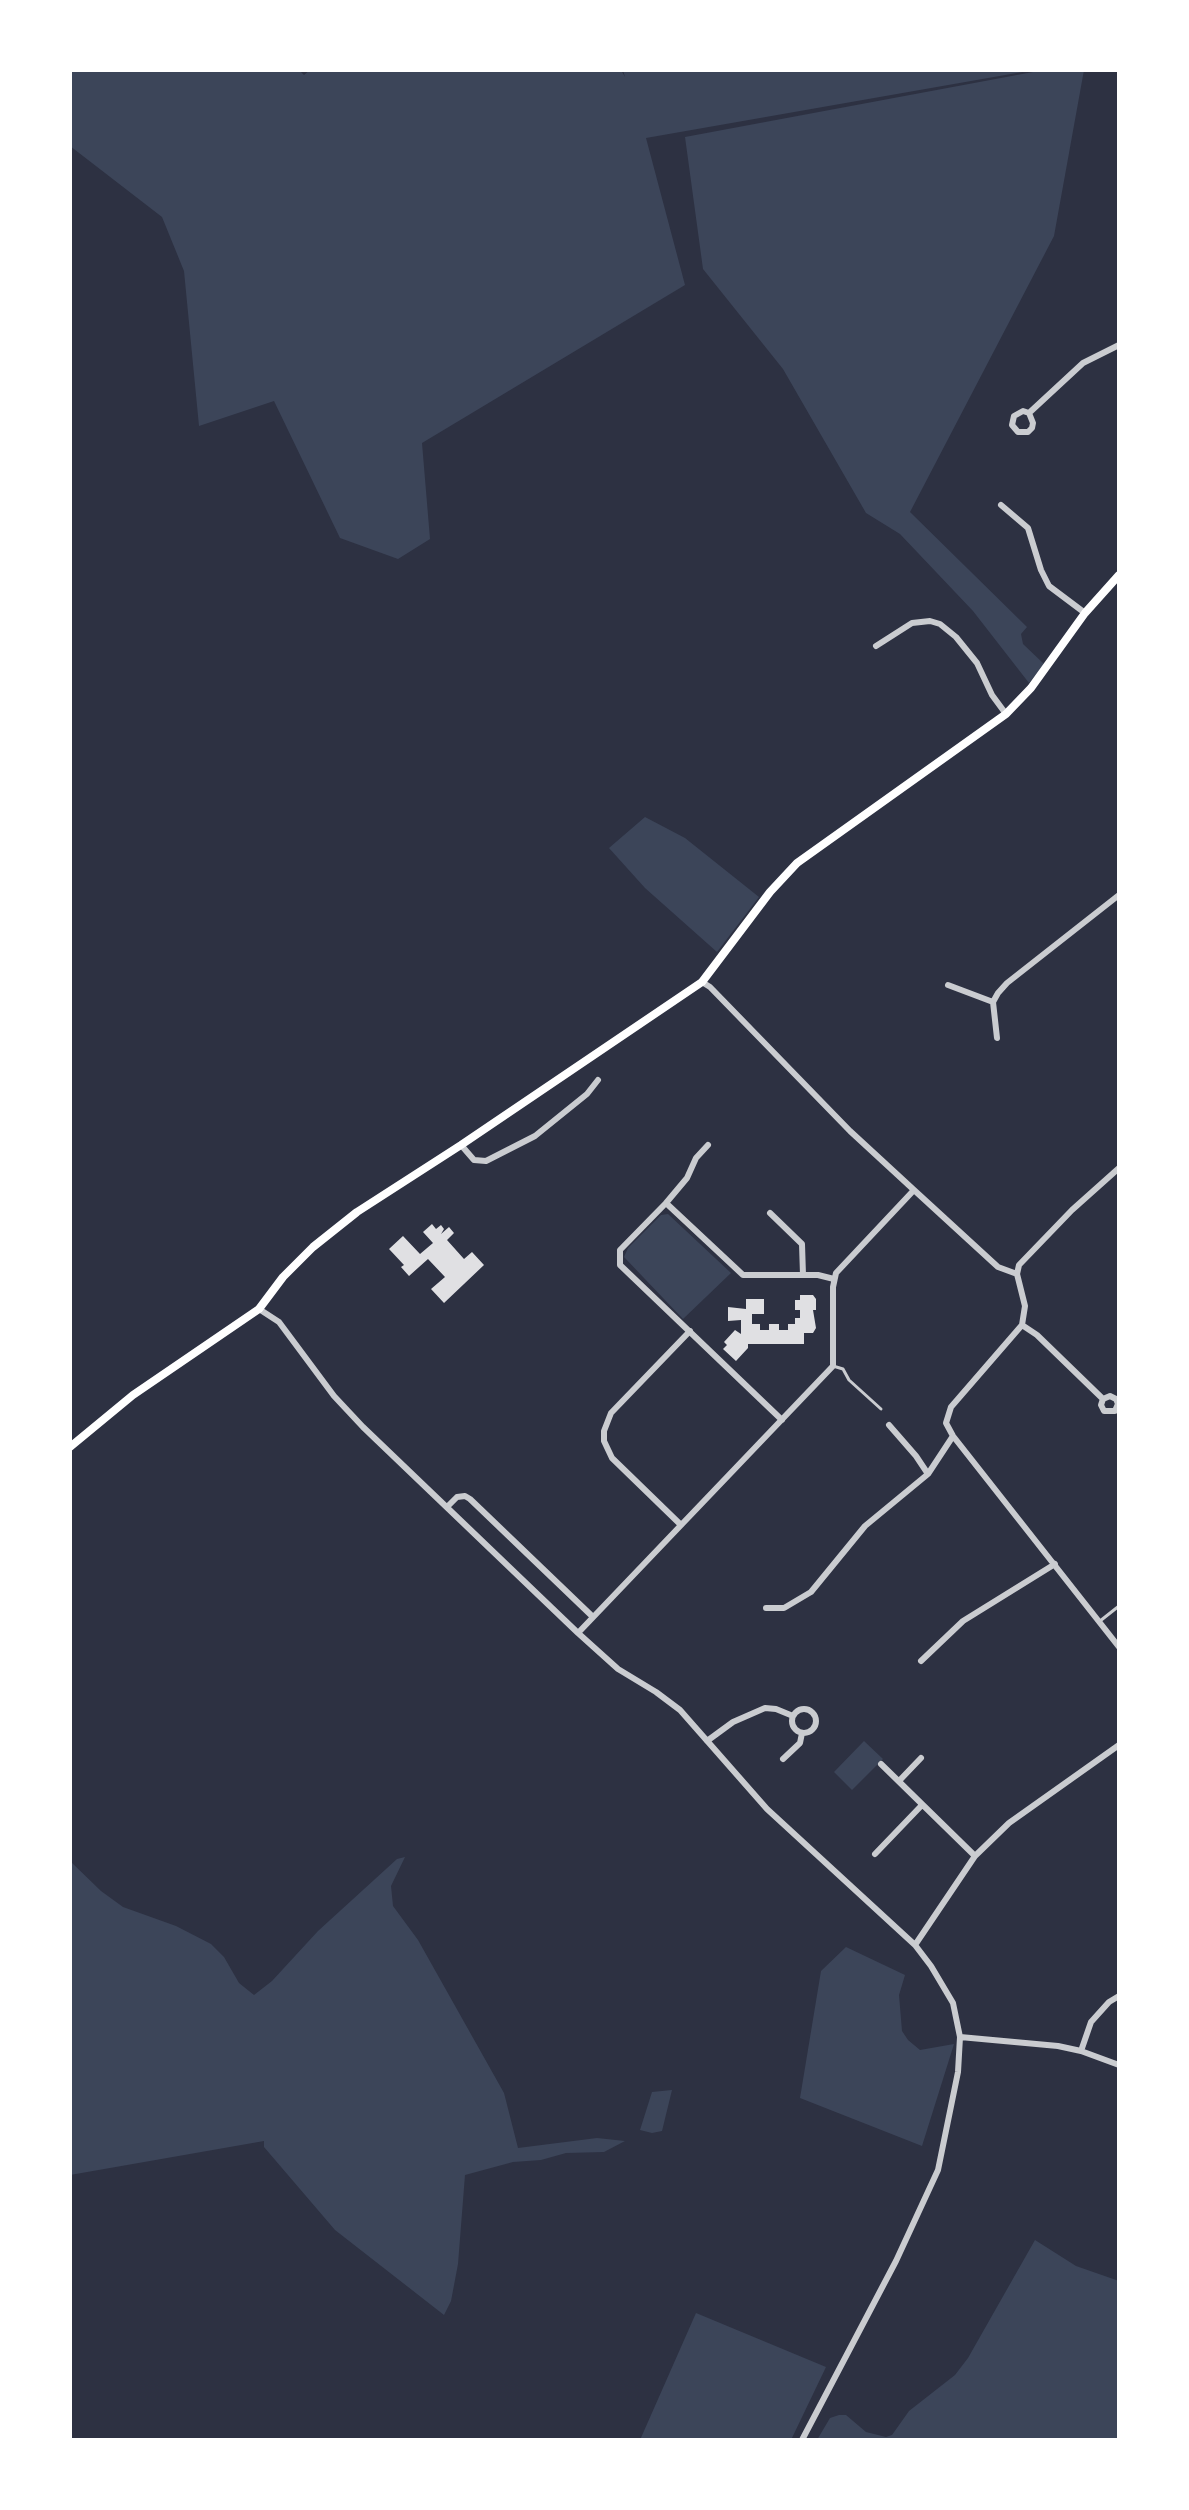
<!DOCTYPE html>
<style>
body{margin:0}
#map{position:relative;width:1189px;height:2510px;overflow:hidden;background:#2d3142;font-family:Overpass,sans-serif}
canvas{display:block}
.frame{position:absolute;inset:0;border:72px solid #fff;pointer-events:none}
</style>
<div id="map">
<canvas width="1189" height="2510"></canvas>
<div class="frame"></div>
</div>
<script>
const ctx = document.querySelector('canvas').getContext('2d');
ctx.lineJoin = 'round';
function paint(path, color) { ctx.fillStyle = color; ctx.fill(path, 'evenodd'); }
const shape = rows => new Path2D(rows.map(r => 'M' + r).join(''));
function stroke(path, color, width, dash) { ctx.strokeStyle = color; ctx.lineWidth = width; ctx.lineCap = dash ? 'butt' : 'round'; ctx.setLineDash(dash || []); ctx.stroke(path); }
paint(shape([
 [70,70,299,70,304,75,310,70,621,70,625,77,623,70,1028,71,646,138,685,285,422,443,430,539,398,559,340,538,274,401,199,426,184,271,162,217,70,146],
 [1033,70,1084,70,1054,236,910,512,1027,627,1021,634,1023,644,1044,664,1029,683,973,611,900,534,866,513,783,369,703,269,685,137,1033,72],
 [645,817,685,838,759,897,717,952,645,888,609,848],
 [668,1214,731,1273,683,1319,624,1257,628,1248,661,1215],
 [864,1741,883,1759,852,1790,834,1772],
 [405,1857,391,1886,393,1906,418,1940,504,2093,518,2148,597,2138,625,2141,604,2152,566,2153,541,2160,513,2162,465,2175,458,2264,451,2301,444,2315,335,2230,264,2147,264,2141,70,2175,70,1861,101,1891,123,1907,176,1926,211,1944,224,1957,239,1983,254,1995,272,1981,318,1931,397,1859],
 [846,1947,905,1975,899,1995,902,2031,908,2040,920,2050,954,2044,922,2146,800,2098,821,1971],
 [672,2090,662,2131,652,2133,640,2130,652,2092],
 [1035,2240,1076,2266,1119,2281,1119,2440,817,2440,830,2418,839,2415,846,2415,866,2432,886,2437,892,2435,909,2411,955,2375,968,2358],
 [696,2313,826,2367,791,2440,640,2440]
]), '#3c4559');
paint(shape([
 [432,1224,436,1229,441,1225,444,1229,441,1234,449,1227,454,1233,447,1240,464,1259,472,1252,484,1265,444,1303,431,1289,445,1277,428,1259,409,1276,401,1267,404,1265,389,1249,403,1236,420,1254,433,1243,423,1232],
 [800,1295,813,1295,816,1299,816,1310,813,1310,816,1328,813,1333,804,1333,804,1344,748,1344,748,1348,736,1361,723,1349,727,1345,724,1342,735,1330,741,1334,741,1320,728,1321,728,1307,746,1309,746,1299,764,1299,764,1314,752,1314,752,1324,760,1324,760,1330,769,1330,769,1324,779,1324,779,1330,788,1330,788,1324,795,1324,795,1318,800,1318,800,1310,795,1310,795,1300,800,1300]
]), '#e0e0e3');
stroke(shape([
 [833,1366,843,1369,849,1380,881,1409],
 [1100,1621,1119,1606]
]), '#caccd0', 3);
stroke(shape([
 [1029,413,1033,423,1032,428,1028,432,1018,432,1012,425,1014,416,1023,411,1029,413,1083,363,1119,345],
 [1001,505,1028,528,1041,570,1049,586,1085,613],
 [876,646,912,623,930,621,940,624,956,637,977,663,992,695,1006,714],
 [702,982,710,987,850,1131,914,1190,998,1267,1017,1274],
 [948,985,993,1002],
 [997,1038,993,1002,998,993,1007,983,1119,895],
 [461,1145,474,1160,486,1161,535,1136,587,1094,598,1080],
 [1119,1168,1072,1210,1019,1265,1017,1274,1025,1306,1022,1325,951,1407,946,1423,953,1436,1119,1647],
 [666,1203,687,1178,696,1158,708,1145],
 [770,1213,802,1244,803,1275],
 [259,1309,279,1322,334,1396,363,1427,578,1633,618,1669,656,1692,680,1710,767,1809,915,1945,931,1966,953,2003,960,2037,958,2072,938,2170,896,2261,802,2440],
 [1022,1325,1037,1335,1103,1399,1110,1396,1116,1399,1118,1404,1115,1411,1104,1411,1101,1405,1103,1399],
 [782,1420,620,1265,620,1250,666,1203,743,1275,818,1275,834,1279],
 [889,1425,916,1456,928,1474],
 [447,1507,457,1497,465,1496,470,1499,593,1617],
 [681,1525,612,1458,604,1441,604,1431,611,1413,690,1331],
 [766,1608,784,1608,811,1592,865,1526,928,1474,953,1436],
 [578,1633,833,1366,833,1287,836,1273,914,1190],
 [921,1661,963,1621,1055,1564],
 '792 1721a12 12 0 1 1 24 0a12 12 0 1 1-24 0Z',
 [707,1741,733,1722,765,1708,776,1709,793,1716],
 [783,1759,800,1743,802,1733],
 [881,1764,975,1856],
 [899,1781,921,1758],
 [875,1854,922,1805],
 [915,1945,975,1856,1009,1823,1119,1745],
 [960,2037,1058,2046,1081,2051,1119,2065],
 [1081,2051,1091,2022,1109,2002,1119,1996]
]), '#caccd0', 6);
stroke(shape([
 [70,1447,133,1395,259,1309,283,1277,313,1247,357,1212,461,1145,702,982,770,892,797,863,1006,714,1031,688,1085,613,1119,575]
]), '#fff', 8);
</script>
